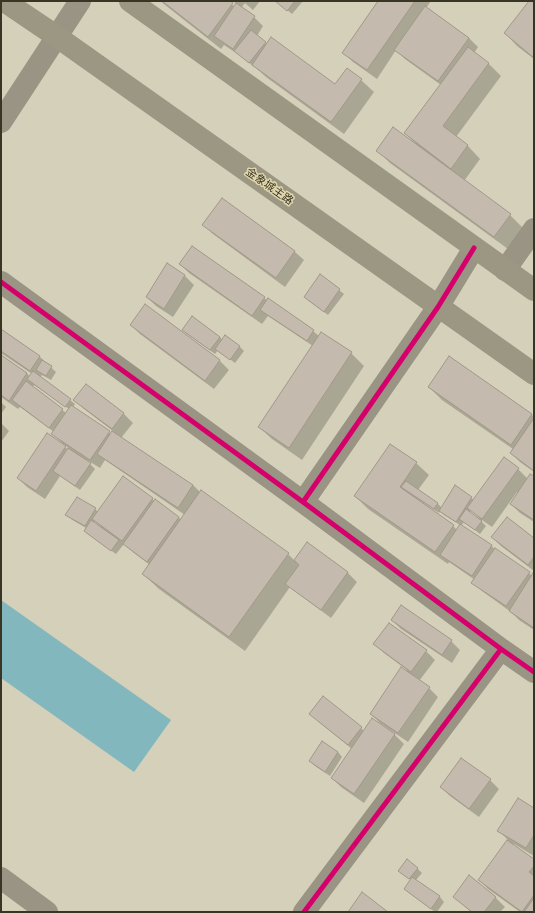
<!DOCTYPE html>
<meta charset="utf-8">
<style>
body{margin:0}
#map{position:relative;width:535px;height:913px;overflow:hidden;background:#d5d0b9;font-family:"Roboto Condensed",sans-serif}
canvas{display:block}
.frame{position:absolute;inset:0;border:2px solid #393525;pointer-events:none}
</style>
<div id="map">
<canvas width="535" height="913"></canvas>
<div class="frame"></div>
</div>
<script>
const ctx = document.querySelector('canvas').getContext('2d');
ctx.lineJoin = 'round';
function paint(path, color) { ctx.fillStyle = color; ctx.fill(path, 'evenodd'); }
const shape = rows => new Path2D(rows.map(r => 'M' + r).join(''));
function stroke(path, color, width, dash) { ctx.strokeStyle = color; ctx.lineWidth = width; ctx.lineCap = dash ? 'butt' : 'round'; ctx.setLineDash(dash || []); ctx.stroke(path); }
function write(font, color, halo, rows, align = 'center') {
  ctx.font = font + ' "Roboto Condensed","Noto Sans SC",sans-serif'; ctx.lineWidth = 3; ctx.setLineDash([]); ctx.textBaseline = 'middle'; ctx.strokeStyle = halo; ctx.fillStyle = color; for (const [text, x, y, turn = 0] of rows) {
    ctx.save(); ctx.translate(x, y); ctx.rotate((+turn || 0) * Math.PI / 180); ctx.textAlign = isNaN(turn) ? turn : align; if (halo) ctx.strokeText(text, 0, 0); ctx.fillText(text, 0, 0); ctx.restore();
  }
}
paint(shape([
 [1,600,171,720,134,772,1,678]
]), '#82b7be');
paint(shape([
 [160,1,228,1,235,7,237,4,233,1,260,1,253,10,245,3,241,8,254,17,263,26,257,36,267,45,336,85,361,80,374,92,344,134,266,77,254,66,254,67,242,57,224,45,221,49],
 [276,1,303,1,292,14],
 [380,1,431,1,426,8,469,38,478,47,474,53,489,64,501,76,456,137,468,146,480,159,464,181,510,215,523,228,508,249,390,163,377,150,417,145,405,133,441,85,405,59,396,50,377,79,353,62,344,53],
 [530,1,534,1,534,59,517,46,505,33],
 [204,225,295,252,304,260,285,287,213,234],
 [192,247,267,300,313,331,319,336,351,353,364,366,302,460,272,439,259,427,313,346,268,316,262,324,189,273,180,264],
 [167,264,185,276,194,285,173,317,156,306,147,297],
 [339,290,344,294,328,315,309,301,305,297],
 [146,305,220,361,229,370,214,389,140,334,131,325],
 [183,329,220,337,223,341,226,337,240,347,244,351,235,363,218,350,215,354,187,334],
 [1,331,40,357,56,372,51,380,42,375,40,378,70,400,75,404,73,407,111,434,113,431,84,409,75,400,124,414,133,423,121,438,193,485,201,493,288,554,295,561,307,543,348,573,357,582,331,618,296,592,290,587,245,651,159,589,143,574,150,565,134,553,124,544,116,554,89,535,86,528,71,519,67,514,95,509,98,512,152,499,182,520,185,515,105,460,100,468,87,460,87,461,95,469,80,490,60,476,45,499,27,487,18,478,63,445,68,450,69,448,63,444,53,434,54,432,20,407,18,409,1,397,1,356,27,373,30,377,32,374,1,353],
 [34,385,69,409,66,413,33,387],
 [95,521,101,527,101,528,94,523],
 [429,387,531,414,534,417,534,472,520,462,511,453,513,449,442,400],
 [1,402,6,407,1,414],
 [1,423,9,431,1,442],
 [504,458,518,469,528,479,534,477,534,522,520,513,511,504,519,493,517,492,492,527,482,520,481,521,486,526,480,534,464,522,461,526,492,546,495,550,529,573,532,576,534,575,534,630,519,620,511,612,482,591,473,582,475,580,449,562,448,564,368,509,355,496,416,463,429,475,418,490,438,504,442,508,455,487,474,500],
 [416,498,439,513,440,511,444,515,460,525,457,530,453,526,415,499],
 [471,510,479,518,478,519,470,513],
 [492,537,534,539,534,571,501,546],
 [401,606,451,641,460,650,452,663,401,629,392,620],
 [375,644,426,651,435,660,419,681,429,688,438,697,408,742,380,723,371,714,407,670,384,653],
 [310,713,361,728,364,731,372,720,395,735,404,744,364,803,341,787,332,778,352,749,319,722],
 [322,742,338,752,342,757,330,776,315,766,310,761],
 [490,780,499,789,479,817,450,796,441,787],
 [534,809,534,856,514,844,513,846,534,861,534,912,520,912,488,889,479,880,508,840,499,831],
 [417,868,422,873,416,880,440,897,444,902,437,912,435,912,409,893,405,889,411,880,404,875],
 [469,877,496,898,505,907,500,912,471,912,454,897]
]), '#0003');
const building = shape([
 [162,1,230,1,233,3,208,37,162,1],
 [275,1,295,1,287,11,275,1],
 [378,1,415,1,367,70,342,53,378,1],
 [529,1,534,1,534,58,504,33,529,1],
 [236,3,255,16,233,49,214,36,236,3],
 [425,6,469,38,438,81,394,50,425,6],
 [251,30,266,42,249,63,234,51,251,30],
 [271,37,335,84,347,68,362,79,331,122,252,65,271,37],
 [468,47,489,63,443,126,468,145,451,169,404,133,468,47],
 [393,127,511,214,494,237,376,151,393,127],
 [222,198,295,251,276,278,202,225,222,198],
 [192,246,265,297,252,316,179,264,192,246],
 [167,263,185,275,164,309,146,297,167,263],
 [320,274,340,289,324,312,304,297,320,274],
 [268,298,314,330,307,341,260,310,268,298],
 [145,304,220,360,205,381,130,325,145,304],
 [192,316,220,337,210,350,182,330,192,316],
 [1,329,40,356,30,371,1,351,1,329],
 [321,332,352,352,289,448,258,427,321,332],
 [225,335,240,346,230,360,215,349,225,335],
 [1,355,27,373,9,401,1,395,1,355],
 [449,356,532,414,511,445,428,387,449,356],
 [42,360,52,366,46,376,36,370,42,360],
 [33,371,71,399,65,407,27,379,33,371],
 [26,381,63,409,49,428,12,400,26,381],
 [86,384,124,413,112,429,73,400,86,384],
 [71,405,110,431,90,460,51,434,71,405],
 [534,418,534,471,510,453,534,418],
 [112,431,193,485,178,508,97,454,112,431],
 [47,433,66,446,36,491,17,478,47,433],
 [390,444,417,462,400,487,454,525,435,552,354,496,390,444],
 [68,448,91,463,75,486,53,471,68,448],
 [504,457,519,468,482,519,467,508,504,457],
 [530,474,534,476,534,520,510,504,530,474],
 [123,476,153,498,122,541,92,519,123,476],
 [406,481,438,503,434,509,401,487,406,481],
 [455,485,472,497,456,522,439,511,455,485],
 [201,490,289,553,229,637,142,574,201,490],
 [77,497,96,508,85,526,65,515,77,497],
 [155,499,179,517,147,562,123,544,155,499],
 [466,509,482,521,475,530,459,519,466,509],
 [507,517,534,538,534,557,528,565,491,537,507,517],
 [91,520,119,540,111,551,84,531,91,520],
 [460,524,492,545,472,576,440,555,460,524],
 [307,542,348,572,321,610,285,584,299,565,294,560,307,542],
 [495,548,530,572,506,606,471,583,495,548],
 [533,573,534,574,534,628,509,611,533,573],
 [401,605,452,640,442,655,391,620,401,605],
 [389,623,427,650,411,672,373,644,389,623],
 [401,667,430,687,398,733,370,714,401,667],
 [323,696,362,727,348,745,309,714,323,696],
 [372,718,395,734,354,794,331,778,372,718],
 [322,741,338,752,325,772,309,761,322,741],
 [461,758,491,779,469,809,440,787,461,758],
 [518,798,534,808,534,835,526,848,497,831,518,798],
 [507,840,534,859,534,866,529,872,534,876,534,895,522,912,478,880,507,840],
 [407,859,418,868,409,879,398,871,407,859],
 [469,875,496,897,484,912,472,912,453,897,469,875],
 [412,877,440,896,431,909,404,889,412,877],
 [362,892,388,912,348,912,362,892],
 [534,898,534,912,524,912,534,898]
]);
paint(building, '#c4baad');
stroke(building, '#a1978a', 1);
stroke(shape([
 [1,122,80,1],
 [505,270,534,229],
 [1,282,303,502,501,649,534,672],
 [303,502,438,307,474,248],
 [1,878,47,912],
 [304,912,501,649]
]), '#999483', 22);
stroke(shape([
 [4,1,56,36,534,374],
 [130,1,534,290]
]), '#9c9783', 22);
stroke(shape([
 [1,282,303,502,501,649,534,672],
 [303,502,438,307,474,248],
 [304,912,501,649]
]), '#d6006c', 5);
write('11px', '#393525', '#e1d7ad', [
 ["金象城主路",269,187,35]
]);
</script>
